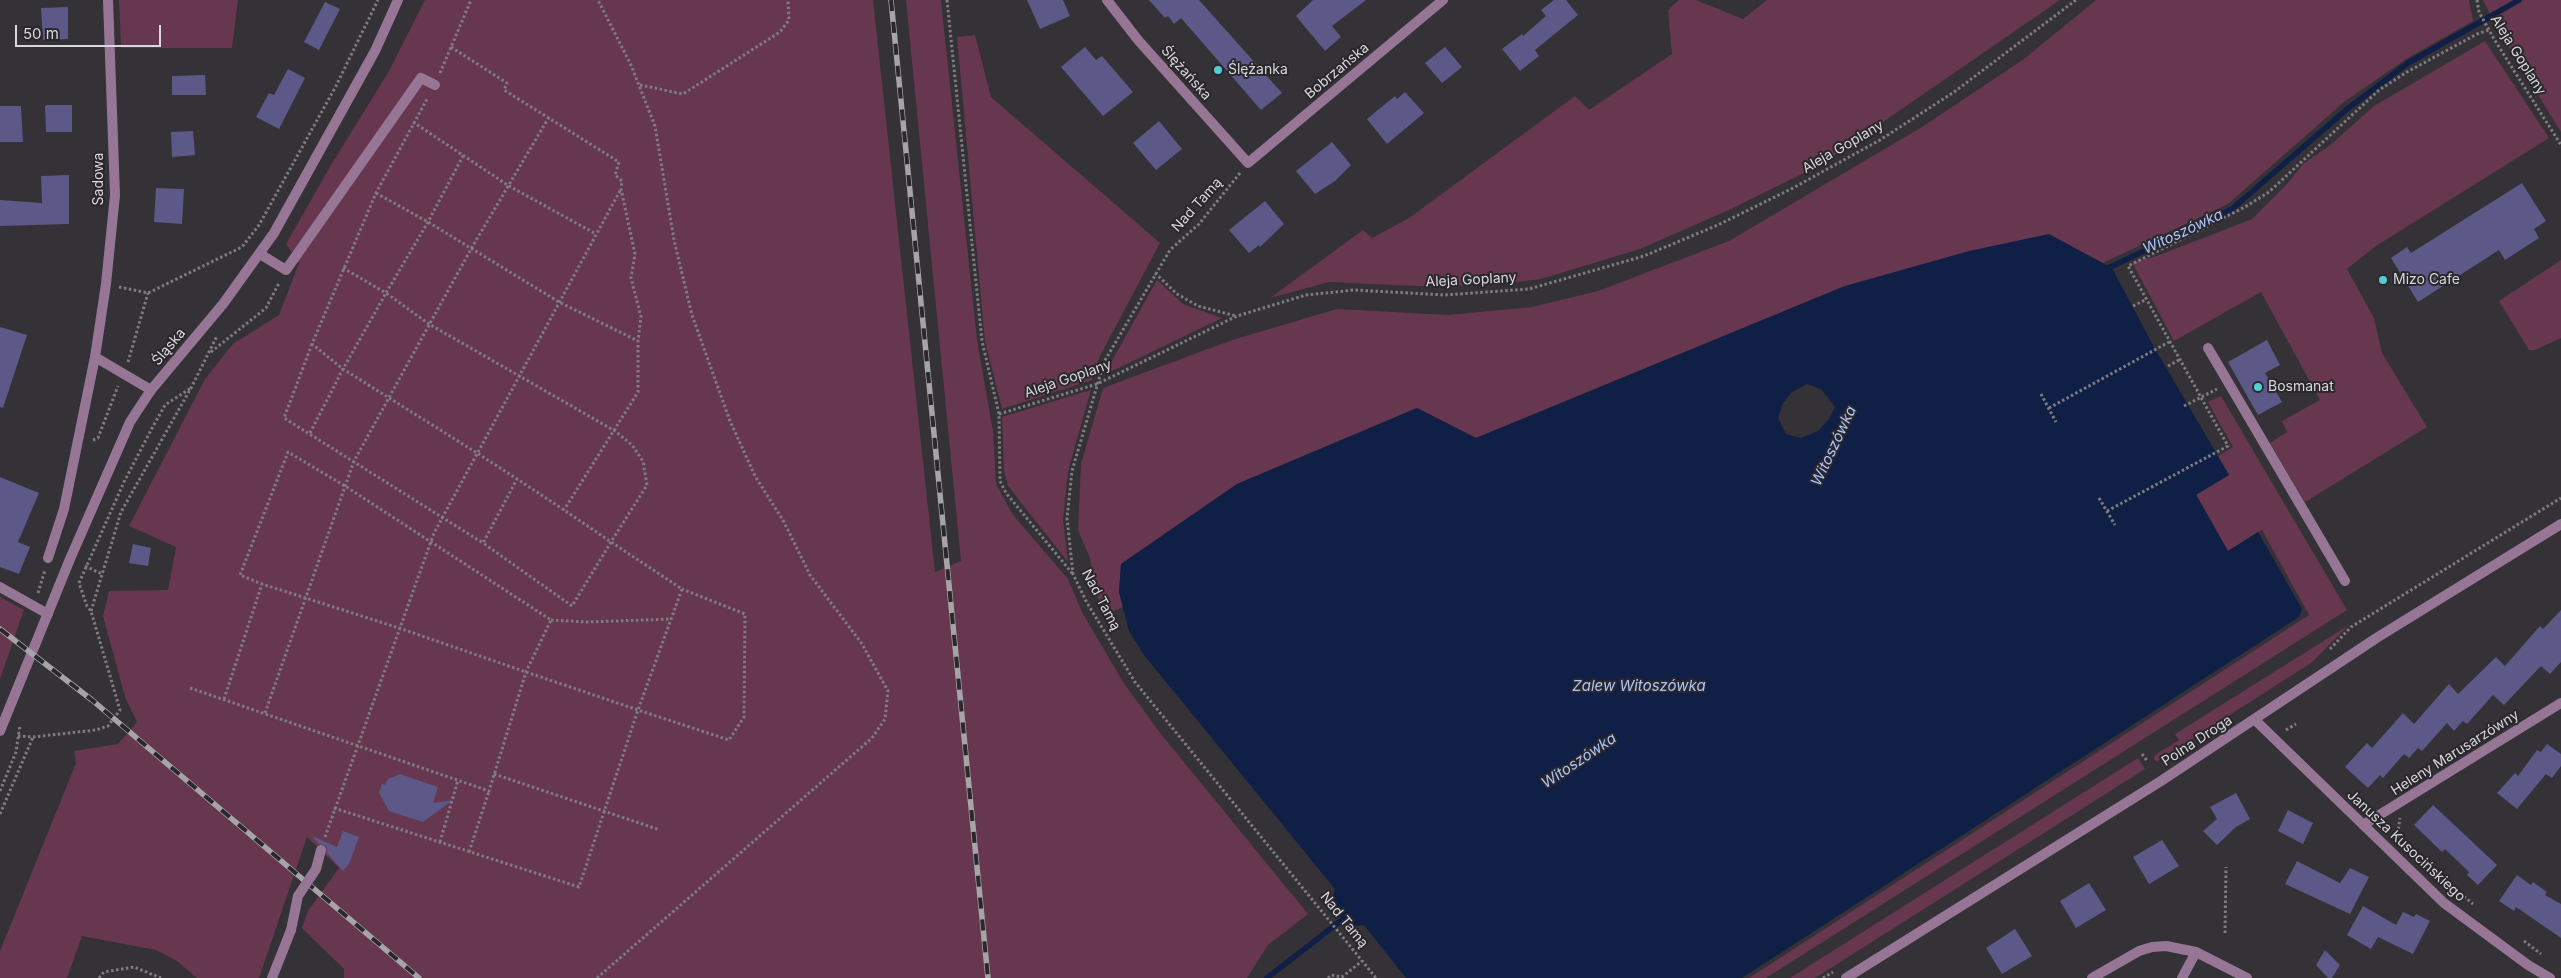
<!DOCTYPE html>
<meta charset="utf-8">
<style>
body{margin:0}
#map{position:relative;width:2561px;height:978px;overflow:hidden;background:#343137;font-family:Inter,sans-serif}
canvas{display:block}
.scale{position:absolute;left:15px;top:25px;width:146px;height:22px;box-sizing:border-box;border:2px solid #d8d7db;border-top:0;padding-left:6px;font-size:15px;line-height:18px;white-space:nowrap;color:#d8d7db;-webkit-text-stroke:4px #2a272d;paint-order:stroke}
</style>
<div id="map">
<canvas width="2561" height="978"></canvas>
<div class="scale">50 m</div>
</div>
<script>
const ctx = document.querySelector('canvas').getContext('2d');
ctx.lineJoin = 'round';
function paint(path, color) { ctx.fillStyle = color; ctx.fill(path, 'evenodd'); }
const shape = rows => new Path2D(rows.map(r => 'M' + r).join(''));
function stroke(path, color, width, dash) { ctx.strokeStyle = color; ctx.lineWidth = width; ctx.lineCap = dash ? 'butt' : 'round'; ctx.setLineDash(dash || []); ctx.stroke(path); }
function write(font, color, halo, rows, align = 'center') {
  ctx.font = font + ' Inter,sans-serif'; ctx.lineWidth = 4; ctx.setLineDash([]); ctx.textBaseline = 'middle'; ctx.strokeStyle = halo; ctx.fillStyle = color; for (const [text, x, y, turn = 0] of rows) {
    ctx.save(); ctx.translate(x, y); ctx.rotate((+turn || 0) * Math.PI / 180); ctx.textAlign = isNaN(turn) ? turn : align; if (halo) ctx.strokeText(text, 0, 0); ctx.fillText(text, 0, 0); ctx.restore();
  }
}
paint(shape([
 [119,0,238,0,232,48,121,48],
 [425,0,873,0,935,572,961,561,906,0,941,0,977,340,993,431,996,484,1013,515,1068,579,1082,612,1123,682,1161,734,1308,914,1268,945,1247,978,344,978,344,969,302,928,308,911,339,868,307,837,259,978,197,978,177,961,156,950,82,936,67,978,0,978,0,951,76,763,74,751,118,744,137,722,125,697,103,616,109,591,168,590,176,547,129,526,205,379,233,344,279,315,299,263,286,244,331,165,389,71],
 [1679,0,1696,0,1743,19,1767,0,2060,0,1822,164,1729,210,1640,249,1541,279,1493,285,1417,286,1329,282,1270,298,1363,230,1372,238,1409,218,1575,96,1589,110,1672,54,1668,10],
 [2096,0,2469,0,2473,21,2406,59,2344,102,2228,204,2103,263,2112,268,1845,286,1476,438,1417,408,1237,484,1121,564,1119,592,1123,607,1107,614,1094,591,1090,558,1078,530,1081,464,1103,388,1232,340,1337,309,1448,315,1532,307,1598,291,1729,241,1922,127,2024,59],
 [2483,0,2561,0,2561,132,2498,30],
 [975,35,991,97,1160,243,1100,356,1092,380,1002,409,985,341,957,37],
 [2485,41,2549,138,2376,246,2347,269,2374,318,2382,353,2427,427,2305,502,2270,443,2287,432,2282,421,2320,400,2261,292,2174,341,2132,262,2154,257,2252,219,2288,183,2303,164,2329,146,2374,106],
 [2561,260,2561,338,2535,350,2529,350,2499,301],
 [1157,280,1183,304,1222,318,1104,375],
 [1091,390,1068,471,1063,520,1068,562,1008,486,1004,471,1002,417],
 [2221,396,2347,610,1766,978,1749,978,2309,615,2262,530,2228,551,2196,494,2229,475,2218,456,2233,447,2208,402],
 [0,597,24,610,0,679],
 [2349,625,2311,663,2156,762,2154,759,2155,755,2179,740,2175,734],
 [2138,758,2145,769,1815,978,1790,978]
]), '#67374f');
paint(shape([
 [2049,234,2112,268,2154,347,2229,475,2196,495,2228,551,2258,532,2302,609,2299,617,1742,978,1406,978,1364,925,1356,926,1351,930,1327,901,1332,897,1335,889,1144,655,1129,631,1119,592,1121,564,1237,484,1417,408,1476,438,1845,286,1969,251],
 [1807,384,1821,389,1835,407,1829,419,1818,431,1801,438,1786,434,1778,418,1783,403,1792,392]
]), '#101f45');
stroke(shape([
 [2104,270,2232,209,2346,110,2408,63,2519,0],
 [1267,978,1347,916]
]), '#101f45', 5.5);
paint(shape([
 [1027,0,1063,0,1070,16,1040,29],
 [1149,0,1199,0,1282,93,1261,110,1181,18,1174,24,1168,16,1165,18],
 [1313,0,1366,0,1332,26,1341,37,1325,51,1296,16],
 [1554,0,1566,0,1578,15,1535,50,1539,56,1520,71,1502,49,1522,34,1523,36,1546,16,1541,10],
 [325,2,340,9,319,50,304,42],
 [68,7,68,39,43,40,41,8],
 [1085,47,1096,60,1102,56,1133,92,1103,116,1061,67],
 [1445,47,1462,67,1442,83,1425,63],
 [288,69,305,78,279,129,256,117,269,93,274,95],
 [205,75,206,95,172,95,172,76],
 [1405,92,1424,113,1387,144,1367,119,1395,96,1397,99],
 [47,105,72,105,72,132,46,132,45,106],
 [0,106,21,106,23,142,0,142],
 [1159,121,1182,149,1156,170,1133,143],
 [193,131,195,155,172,157,171,132],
 [1332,142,1351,165,1335,181,1315,194,1296,171],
 [69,175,69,224,0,226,0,200,42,203,41,176],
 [2522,183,2546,221,2534,229,2539,238,2505,260,2499,250,2418,302,2391,258,2407,247,2411,253],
 [156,188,184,189,182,224,154,222],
 [1265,201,1284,224,1260,247,1259,245,1249,253,1229,230],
 [0,327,27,335,3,408,0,407],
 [2267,340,2280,365,2265,373,2282,402,2258,415,2228,362],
 [0,477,39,493,18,542,30,547,19,574,0,567],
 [133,544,151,548,148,566,129,563],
 [2561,610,2561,662,2550,674,2541,666,2504,705,2493,695,2467,724,2463,721,2454,731,2447,723,2422,751,2418,748,2409,758,2404,754,2383,778,2380,775,2368,788,2345,767,2367,743,2372,748,2403,713,2414,724,2449,684,2458,694,2496,657,2505,666,2540,626,2543,629],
 [2547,744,2561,754,2561,766,2552,778,2546,774,2517,809,2497,793,2515,773,2518,776,2537,750,2541,752],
 [400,774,438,787,433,803,453,800,423,822,389,811,379,793,382,784,385,785,388,779],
 [2236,793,2250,819,2236,827,2217,845,2203,831,2217,819,2210,807],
 [2433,805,2497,865,2478,885,2467,875,2469,872,2445,849,2442,852,2414,825],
 [2288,810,2313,823,2303,844,2278,831],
 [343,831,359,837,349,864,343,871,327,853,326,846,319,844,312,836,337,847],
 [2162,840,2179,866,2149,884,2133,857],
 [2297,861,2340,883,2350,868,2369,877,2350,914,2285,884],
 [2517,875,2531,885,2533,882,2547,892,2545,895,2561,904,2561,938,2516,907,2514,911,2499,901],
 [2089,883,2106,910,2076,928,2060,901],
 [2363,906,2396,925,2403,912,2414,917,2416,914,2430,921,2413,954,2378,937,2371,949,2347,935],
 [2015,929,2032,956,2002,974,1986,948],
 [2325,950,2340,965,2332,978,2328,978,2316,965]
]), '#5c5887');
stroke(shape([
 [947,0,982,341,999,414,1000,481,1006,493,1072,573],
 [2477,0,2479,12,2494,39,2561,145],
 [451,47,507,83,504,90,619,162,615,175,622,181,621,189,635,254,631,278,641,317,638,341,638,392,564,510],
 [440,73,471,0],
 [640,85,683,94,780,32,789,20,788,0],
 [413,122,509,186,596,234],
 [1240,173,1199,224,1170,250,1104,362,1072,471,1067,518,1073,574,1086,601,1135,682,1376,978],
 [376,193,428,222,559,302,638,341],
 [343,268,386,293,428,222,464,154],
 [1155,273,1177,294,1198,306,1236,316],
 [119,287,148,293,242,247,259,225,336,86,378,0],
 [2133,306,2145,300],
 [312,344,284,418,483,543],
 [211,352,266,308,279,283],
 [128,362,148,293],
 [2168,366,2179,360],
 [2041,394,2056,422],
 [2184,406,2217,389],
 [2049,408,2169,342],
 [999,414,1097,384,1237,316,1306,295,1354,290,1445,295,1529,289,1644,256,1718,225,1793,188,1880,140,1954,92,2076,0],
 [310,433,343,369,312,344,376,193,427,99],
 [93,440,98,438,118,386],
 [2099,498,2115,525],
 [2107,511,2228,446,2128,266,2245,207,2269,192,2379,90,2407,72,2477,34,2489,30],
 [85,566,102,574],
 [38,593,45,570],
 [91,611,121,512,191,388,217,336],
 [551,620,587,622,671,619],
 [2330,649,2351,627,2561,498],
 [190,688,489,791,526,672,551,620,345,486,288,452,240,575,262,584,399,628,526,672,638,710,729,740,744,717,745,614,682,589],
 [224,699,262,584],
 [265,713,354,461,471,249,549,117],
 [2286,730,2296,724],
 [18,736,33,737,96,730,108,726,120,710,91,611,87,606,79,583,124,482,151,430,165,405,191,388],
 [2142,754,2148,762],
 [494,774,660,830],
 [0,791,16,752,20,725],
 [334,808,579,887,638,710,682,589,611,542,564,510,517,479,477,453,343,369,386,293,429,324,615,431,632,445,643,461,647,485,611,542,572,606,483,543,517,479],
 [0,814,33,737],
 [325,837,434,533,621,189],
 [2400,839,2398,831,2400,818],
 [440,842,458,780],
 [469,852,489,791],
 [2437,874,2473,904],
 [2225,933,2226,867],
 [2524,941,2541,954],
 [99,978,104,972,134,967,161,978],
 [597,978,872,738,885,719,888,691,862,644,810,575,784,522,755,476,730,421,692,315,674,240,655,126,631,65,598,0],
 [1328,978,1331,975,1342,977,1362,961],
 [1823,978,1833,972]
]), '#7e7c81', 3, [2.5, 2.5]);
stroke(shape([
 [260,254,286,270,421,78,435,85]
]), '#977695', 10);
stroke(shape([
 [2208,348,2345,581]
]), '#977695', 10);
stroke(shape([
 [108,0,115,195,106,284,95,357,151,390],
 [1107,0,1138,40,1248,163,1443,0],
 [48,558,64,509,95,357],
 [0,587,48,614],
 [2255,720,2444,903,2528,965,2550,978],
 [2363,825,2561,703],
 [272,978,291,930],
 [2092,978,2139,951,2152,947,2166,946,2196,952,2247,978],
 [2182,978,2196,952]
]), '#977695', 10);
stroke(shape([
 [0,731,70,559,130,422,151,390,223,304,274,233,375,51,398,0],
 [1846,978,2161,781,2378,637,2561,524]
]), '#977695', 10);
const rail = shape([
 [891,0,988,978],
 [0,629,92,700,419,978]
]);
stroke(rail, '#a6a4a9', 5.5);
stroke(rail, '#2a272d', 4, [11]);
stroke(shape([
 [291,930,298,896,316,869,321,850]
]), '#977695', 10);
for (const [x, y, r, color] of [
 [1218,70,5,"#52ccd5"],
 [2383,280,5,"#52ccd5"],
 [2258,387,5,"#52ccd5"]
]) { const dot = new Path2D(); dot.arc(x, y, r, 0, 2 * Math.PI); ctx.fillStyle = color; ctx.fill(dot); stroke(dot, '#2a272d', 2); }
write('14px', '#d8d7db', '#2a272d', [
 ["Aleja Goplany",2518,55,58],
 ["Bobrzańska",1337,71,-40],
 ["Ślężańska",1186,73,48],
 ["Aleja Goplany",1843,147,-30],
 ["Sadowa",99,179,-90],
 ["Nad Tamą",1197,205,-48],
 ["Aleja Goplany",1471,280,-3],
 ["Śląska",169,347,-50],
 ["Aleja Goplany",1068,379,-19],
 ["Nad Tamą",1101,600,62],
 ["Polna Droga",2197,741,-33],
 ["Heleny Marusarzówny",2455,753,-32],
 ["Janusza Kusocińskiego",2406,846,43],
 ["Nad Tamą",1344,920,51]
]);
write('14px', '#d8d7db', '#2a272d', [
 ["Ślężanka",1228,70],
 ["Mizo Cafe",2393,280],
 ["Bosmanat",2268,387]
], 'left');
write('italic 15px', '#abc5fc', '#2a272d', [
 ["Witoszówka",2183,232,-25],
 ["Witoszówka",1834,446,-65],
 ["Zalew Witoszówka",1639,686],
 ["Witoszówka",1579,761,-34]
]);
</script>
